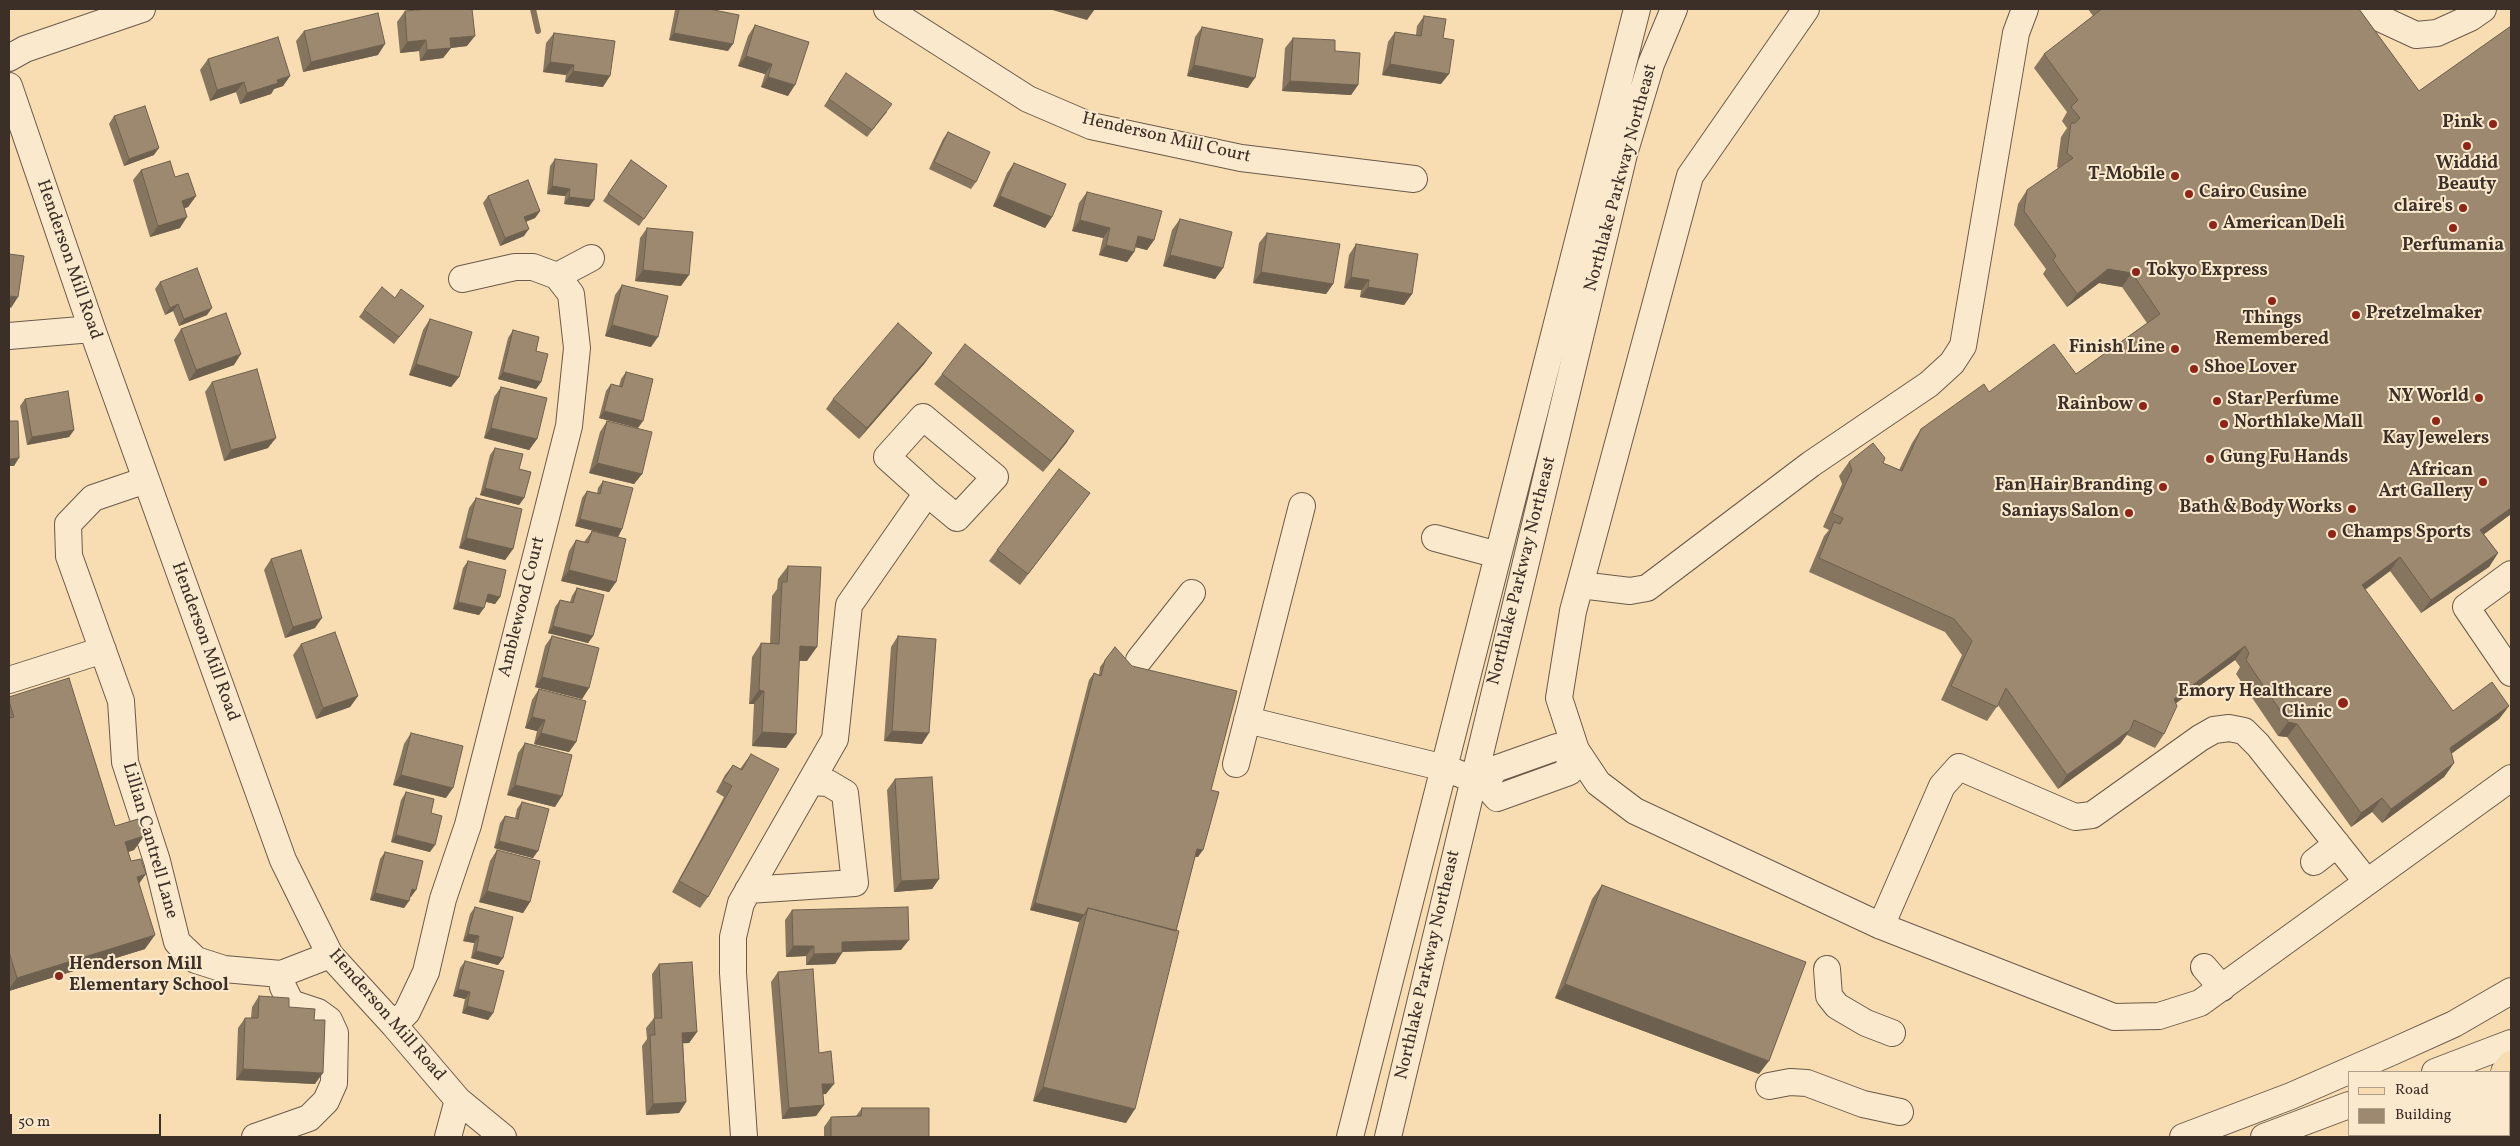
<!DOCTYPE html>
<style>
body{margin:0}
#map{position:relative;width:2520px;height:1146px;overflow:hidden;background:#f7ddb1;font-family:Vollkorn,serif}
canvas{display:block}
.frame{position:absolute;inset:0;border:10px solid #3c2f28;pointer-events:none}
.legend{position:absolute;left:2348px;top:1071px;width:162px;height:65px;box-sizing:border-box;background:#fae9cc;border:1px solid #ae9f8a;margin:0;padding:6px 9px;list-style:none;font-size:15px;color:#3c2f28}
.legend li{display:flex;align-items:center;gap:10px;height:25px}
.legend b{width:25px;border:1px solid #ae9f8a}
.scale{position:absolute;left:10px;top:1114px;width:151px;height:22px;box-sizing:border-box;border:2px solid #3c2f28;border-top:0;padding-left:6px;font-size:15px;line-height:18px;white-space:nowrap;color:#3c2f28;-webkit-text-stroke:4px #fae9cc;paint-order:stroke}
</style>
<div id="map">
<canvas width="2520" height="1146"></canvas>
<div class="frame"></div>
<ul class="legend">
<li><b style="height:6px;background:#f7ddb1"></b>Road</li>
<li><b style="height:14px;background:#9d896f"></b>Building</li>
</ul>
<div class="scale">50 m</div>
</div>
<script>
const ctx = document.querySelector('canvas').getContext('2d');
ctx.lineJoin = 'round';
const shape = rows => new Path2D(rows.map(r => 'M' + r).join(''));
function stroke(path, color, width, dash) { ctx.strokeStyle = color; ctx.lineWidth = width; ctx.lineCap = dash ? 'butt' : 'round'; ctx.setLineDash(dash || []); ctx.stroke(path); }
function paint(path, color) { ctx.fillStyle = color; ctx.fill(path, 'evenodd'); }
function write(font, color, halo, rows, align = 'center') {
  ctx.font = font + ' Vollkorn,serif'; ctx.lineWidth = 4; ctx.setLineDash([]); ctx.textBaseline = 'middle'; ctx.strokeStyle = halo; ctx.fillStyle = color; for (const [text, x, y, turn = 0] of rows) {
    ctx.save(); ctx.translate(x, y); ctx.rotate((+turn || 0) * Math.PI / 180); ctx.textAlign = isNaN(turn) ? turn : align; if (halo) ctx.strokeText(text, 0, 0); ctx.fillText(text, 0, 0); ctx.restore();
  }
}
stroke(shape([
 [533,9,538,31]
]), '#86745e', 6);
const minor = shape([
 [887,9,1028,99,1091,126,1241,158,1414,179],
 [1806,9,1690,176,1573,611,1559,698,1576,750,1598,783,1635,811,1881,926,2114,1017,2159,1016,2200,1003,2511,778],
 [2370,9,2375,16,2416,35,2437,33,2470,18,2483,9],
 [9,58,25,49,142,9],
 [9,86,92,329,283,860,330,955,394,1025,458,1100,503,1137],
 [557,276,591,258],
 [9,336,92,329],
 [146,480,93,498,68,524,69,556,121,701,125,762,157,861,177,942,196,960,224,969,281,974,330,955],
 [1435,538,1498,555],
 [2511,574,2466,607,2511,673],
 [1580,585,1630,591,1647,588,1811,464,1929,384,1952,363,1963,346,2016,33,2025,9],
 [1139,660,1192,593],
 [9,680,103,650],
 [1247,720,1445,768,1485,784,1497,798,1569,772,1570,753],
 [1236,764,1302,506],
 [1485,784,1495,769,1557,747,1570,753,1576,750],
 [2314,862,2337,844],
 [748,890,855,883,845,793,828,783,811,782],
 [1881,926,1942,786,1959,767,2075,817,2092,815,2200,738,2214,730,2229,728,2244,731,2258,745,2367,882],
 [2204,967,2222,988],
 [1827,969,1829,996,1837,1006,1866,1023,1892,1033],
 [394,1025,407,1012,426,972,443,899,468,825,569,426,577,348,571,294,557,276,533,267,515,267,462,279],
 [2435,1072,2511,1043],
 [1769,1086,1790,1082,1807,1083,1863,1104,1900,1112],
 [255,1137,309,1118,326,1101,334,1083,335,1033,329,1020,318,1012,291,1003,283,987,281,974],
 [448,1137,458,1100],
 [744,1137,733,973,733,937,741,903,835,739,849,605,927,493,887,457,923,417,995,477,957,518,927,493],
 [1350,1137,1637,9],
 [1388,1137,1624,154,1651,64,1674,9],
 [2183,1137,2291,1096,2394,1051,2454,1024,2511,991],
 [2264,1137,2349,1105]
]);
const major = shape([
 [2505,1072,2511,1065],
 [2441,1137,2443,1135]
]);
stroke(minor, '#6b5a4a', 28);
stroke(major, '#3c2f28', 29);
stroke(minor, '#fae9cc', 26);
stroke(major, '#f7ddb1', 28);
paint(shape([
 [676,9,709,9,728,51,669,40,675,10],
 [2088,9,2359,9,2419,91,2511,26,2511,514,2484,534,2498,553,2489,567,2421,613,2390,571,2365,590,2453,711,2509,706,2499,719,2451,754,2454,763,2444,777,2382,823,2372,812,2351,827,2287,737,2278,736,2236,674,2240,667,2235,660,2176,703,2164,734,2155,748,2127,735,2120,744,2058,789,1998,705,1987,721,1941,700,1962,655,1945,632,1809,572,1824,536,1829,530,1823,527,1842,484,1839,476,1849,462,1883,463,1899,470,1912,443,1921,429,1989,392,2076,374,2147,323,2122,287,2099,283,2067,307,2043,274,2046,269,2014,225,2018,204,2027,190,2059,168,2057,167,2061,137,2067,128,2062,121,2067,112,2034,68,2044,54,2093,16],
 [405,11,467,46,451,48,443,58,420,61,419,51,400,53,397,22],
 [1424,16,1443,38,1441,84,1382,75,1388,42,1395,32,1416,35,1417,26],
 [755,25,788,96,761,87,765,74,738,66,748,36],
 [1202,27,1248,88,1187,76,1195,37],
 [304,31,378,55,303,72,296,41],
 [554,33,603,87,565,82,566,75,543,72,546,43],
 [1293,38,1335,51,1358,85,1351,95,1282,91,1285,48],
 [208,59,290,76,283,86,274,89,271,94,240,104,236,92,210,101,200,70],
 [841,80,887,112,867,137,824,106],
 [114,116,154,155,124,166,109,124],
 [948,132,976,182,971,189,929,169,943,139],
 [555,159,589,207,564,204,565,196,547,194,550,166],
 [631,160,667,186,639,226,603,201],
 [1014,163,1052,217,1045,228,993,206,1007,173],
 [141,170,175,177,196,196,188,207,185,208,180,228,150,237,133,180],
 [1087,192,1154,240,1147,250,1135,247,1134,252,1127,262,1099,255,1103,238,1072,231,1079,203],
 [488,196,540,211,535,218,526,222,524,236,500,246,483,203],
 [1180,219,1223,268,1215,279,1163,266,1172,230],
 [647,228,681,286,635,281,640,238],
 [1267,233,1333,284,1326,294,1253,283,1259,243],
 [1356,244,1412,294,1404,305,1360,297,1361,290,1344,288,1349,255],
 [160,282,207,315,179,326,173,311,165,315,155,289],
 [622,285,651,347,605,336,615,295],
 [424,306,394,344,359,317,364,310],
 [430,319,459,377,451,387,409,375,423,330],
 [181,329,234,365,189,381,174,340],
 [513,330,536,351,541,382,536,389,498,379,508,338],
 [925,363,859,439,826,409,833,399],
 [626,372,638,428,599,418,606,391,611,384,619,386,621,379],
 [942,374,1067,442,1043,472,934,384],
 [212,382,268,448,224,461,205,392],
 [501,387,537,439,529,450,484,438,494,397],
 [25,399,74,430,69,437,27,445,20,406],
 [607,421,642,474,634,484,589,473,600,432],
 [495,448,519,469,524,498,519,505,480,495,490,455],
 [603,481,622,529,618,537,575,526,582,498,587,491,597,494,598,488],
 [1090,493,1020,585,989,561,997,550],
 [476,498,513,549,505,560,459,548,469,508],
 [592,531,616,582,609,592,561,581,569,551,576,540,584,542],
 [271,559,315,628,285,638,264,570],
 [468,561,500,597,495,604,486,602,479,615,453,609,463,568],
 [788,566,807,661,799,661,786,748,752,746,754,704,749,704,752,657,761,643,770,644,772,596,777,589,778,579],
 [577,588,593,636,588,643,548,633,555,607,560,600,570,602,572,596],
 [552,636,589,688,582,699,535,687,545,646],
 [898,636,922,744,884,741,891,647],
 [301,644,358,696,350,707,316,719,293,655],
 [1115,647,1211,790,1198,857,1195,857,1126,1123,1033,1101,1079,922,1030,910,1089,680,1094,673,1099,675,1100,667],
 [539,689,576,742,569,752,534,744,537,731,525,728,532,700],
 [9,697,115,826,144,836,134,850,128,852,139,884,145,949,9,991],
 [411,733,446,798,393,785,404,744],
 [525,743,555,807,507,795,518,753],
 [751,754,708,897,700,908,672,892,724,797,716,792,725,775,733,765,740,769],
 [895,779,939,879,932,889,894,892,887,790],
 [406,792,431,813,430,852,391,842,401,800],
 [522,802,533,858,494,848,500,823,505,816,515,818,517,809],
 [497,850,530,902,523,913,479,902,490,861],
 [385,852,411,897,410,897,409,901,404,908,370,900,380,859],
 [1602,885,1759,1074,1555,998,1592,899],
 [475,907,503,958,498,965,471,958,474,943,463,941,470,914],
 [792,910,901,950,842,952,835,964,806,965,806,956,786,957,785,920],
 [465,961,493,1013,488,1020,462,1013,465,999,453,996,460,968],
 [659,964,697,1032,689,1043,683,1043,686,1102,679,1113,646,1115,642,1046,647,1039,646,1028,654,1018,652,974],
 [778,972,819,1053,826,1094,823,1094,824,1105,816,1116,782,1119,771,982],
 [259,996,289,1007,314,1020,315,1084,236,1080,238,1028,245,1018,251,1018,252,1007],
 [862,1108,929,1137,824,1137,824,1127,831,1117,856,1116]
]), '#87765f');
paint(shape([
 [1049,9,1095,9,1087,20],
 [674,33,733,44,728,51,669,40],
 [475,36,467,46,442,49,450,38],
 [426,40,419,51,400,53,407,42],
 [385,44,378,55,303,72,311,62],
 [451,48,443,58,420,61,427,50],
 [746,56,772,64,765,74,738,66],
 [550,62,574,65,566,75,543,72],
 [1390,64,1449,74,1441,84,1382,75],
 [1194,65,1255,78,1248,88,1187,76],
 [573,71,610,76,603,87,565,82],
 [290,76,283,86,274,89,271,94,240,104,247,93,277,80],
 [768,77,795,85,788,96,761,87],
 [1290,81,1358,85,1351,95,1282,91],
 [244,82,236,92,210,101,217,90],
 [159,148,154,155,124,166,129,159],
 [552,186,570,189,565,196,547,194],
 [196,196,188,207,175,211,182,201],
 [1000,196,1052,217,1045,228,993,206],
 [569,197,594,200,589,207,564,204],
 [540,211,535,218,519,224,524,217],
 [187,217,180,228,150,237,158,226],
 [1080,220,1110,228,1103,238,1072,231],
 [529,229,524,236,500,246,505,238],
 [1138,236,1154,240,1147,250,1131,246],
 [1106,245,1134,252,1127,262,1099,255],
 [1170,255,1223,268,1215,279,1163,266],
 [2108,269,2132,273,2122,287,2099,283,2067,307,2077,294],
 [643,270,689,275,681,286,635,281],
 [1261,272,1333,284,1326,294,1253,283],
 [1351,277,1369,280,1361,290,1344,288],
 [1368,287,1412,294,1404,305,1360,297],
 [9,296,18,297,11,308,9,307],
 [178,304,173,311,165,315,170,308],
 [212,308,207,315,179,326,184,319],
 [612,325,658,337,651,347,605,336],
 [932,353,925,363,859,439,867,428],
 [241,354,234,365,189,381,196,370],
 [416,364,459,377,451,387,409,375],
 [503,372,541,382,536,389,498,379],
 [604,411,643,421,638,428,599,418],
 [491,428,537,439,529,450,484,438],
 [74,430,69,437,27,445,32,437],
 [1074,431,1067,442,1043,472,1051,461],
 [276,438,268,448,224,461,231,450],
 [19,458,14,466,9,466,9,459],
 [597,463,642,474,634,484,589,473],
 [485,488,524,498,519,505,480,495],
 [2511,508,2511,514,2471,544,2480,530],
 [580,519,622,529,618,537,575,526],
 [466,538,513,549,505,560,459,548],
 [2498,553,2489,567,2421,613,2431,600],
 [2400,557,2390,571,2352,599,2362,585],
 [569,570,616,582,609,592,561,581],
 [488,594,500,597,495,604,483,601],
 [458,602,484,608,479,615,453,609],
 [322,618,315,628,285,638,293,627],
 [553,626,593,636,588,643,548,633],
 [800,646,817,647,807,661,790,660],
 [2245,646,2235,660,2164,712,2174,699],
 [542,677,589,688,582,699,535,687],
 [759,690,764,691,754,704,749,704],
 [358,696,350,707,316,719,323,708],
 [2509,706,2499,719,2440,762,2450,748],
 [532,717,545,720,537,731,525,728],
 [2288,722,2297,724,2287,737,2278,736],
 [2130,730,2120,744,2058,789,2067,775],
 [892,731,929,733,922,744,884,741],
 [762,732,796,734,786,748,752,746],
 [541,733,576,742,569,752,534,744],
 [2454,763,2444,777,2382,823,2391,809],
 [401,775,453,788,446,798,393,785],
 [515,785,562,796,555,807,507,795],
 [2382,798,2372,812,2351,827,2361,813],
 [396,835,435,845,430,852,391,842],
 [144,836,134,850,116,856,125,842],
 [499,841,538,851,533,858,494,848],
 [1197,849,1203,850,1198,857,1192,856],
 [146,874,136,888,137,877],
 [939,879,932,889,894,892,901,881],
 [412,889,416,890,411,897,407,896],
 [487,891,530,902,523,913,479,902],
 [375,893,409,901,404,908,370,900],
 [1035,903,1084,915,1079,922,1030,910],
 [468,934,479,936,474,943,463,941],
 [155,935,145,949,9,991,9,989,17,978],
 [909,940,901,950,835,952,842,942],
 [793,946,814,946,806,956,786,957],
 [476,951,503,958,498,965,471,958],
 [842,953,835,964,806,965,814,954],
 [1565,984,1769,1061,1759,1074,1555,998],
 [458,989,470,992,465,999,453,996],
 [467,1006,493,1013,488,1020,462,1013],
 [697,1032,689,1043,675,1044,682,1033],
 [243,1069,323,1073,315,1084,236,1080],
 [822,1084,834,1084,826,1094,815,1095],
 [1043,1087,1135,1109,1126,1123,1033,1101],
 [686,1102,679,1113,646,1115,653,1104],
 [824,1105,816,1116,782,1119,789,1108]
]), '#6e604e');
const building = shape([
 [429,9,472,9,475,36,450,38,451,48,427,50,426,40,407,42,405,11,429,9],
 [679,9,709,9,739,15,733,44,674,33,679,9],
 [2102,9,2359,9,2419,91,2511,26,2511,508,2480,530,2498,553,2431,600,2400,557,2362,585,2453,711,2492,682,2509,706,2450,748,2454,763,2391,809,2382,798,2361,813,2297,724,2288,722,2246,660,2249,653,2245,646,2174,699,2177,706,2164,734,2134,720,2130,730,2067,775,2006,688,1997,707,1951,686,1972,641,1954,619,1819,558,1834,522,1840,524,1843,518,1832,513,1852,470,1849,462,1873,443,1885,458,1883,463,1902,471,1921,429,1984,384,1989,392,2054,344,2076,374,2160,314,2132,273,2108,269,2077,294,2053,260,2056,256,2024,211,2027,190,2073,158,2067,153,2071,123,2075,123,2080,118,2071,107,2078,100,2044,54,2102,9],
 [378,13,385,44,311,62,304,31,378,13],
 [1424,16,1446,19,1443,38,1454,40,1449,74,1390,64,1395,32,1421,36,1424,16],
 [755,25,809,42,795,85,768,77,772,64,746,56,755,25],
 [1202,27,1263,39,1255,78,1194,65,1202,27],
 [554,33,615,41,610,76,573,71,574,65,550,62,554,33],
 [278,37,290,76,277,80,278,83,247,93,244,82,217,90,208,59,278,37],
 [1293,38,1335,40,1335,51,1360,53,1358,85,1290,81,1293,38],
 [846,73,892,104,872,130,829,99,846,73],
 [145,106,159,148,129,159,114,116,145,106],
 [948,132,990,152,976,182,934,162,948,132],
 [555,159,597,164,594,200,569,197,570,189,552,186,555,159],
 [631,160,667,186,644,219,608,194,631,160],
 [170,161,175,177,188,173,196,196,182,201,187,217,158,226,141,170,170,161],
 [1014,163,1066,184,1052,217,1000,196,1014,163],
 [528,180,540,211,524,217,529,229,505,238,488,196,528,180],
 [1087,192,1162,211,1154,240,1138,236,1134,252,1106,245,1110,228,1080,220,1087,192],
 [1180,219,1232,232,1223,268,1170,255,1180,219],
 [647,228,693,232,689,275,643,270,647,228],
 [1267,233,1340,244,1333,284,1261,272,1267,233],
 [1356,244,1418,254,1412,294,1368,287,1369,280,1351,277,1356,244],
 [9,254,24,256,18,297,9,296,9,254],
 [197,268,212,308,184,319,178,304,170,308,160,282,197,268],
 [622,285,668,296,658,337,612,325,622,285],
 [382,287,395,298,401,289,424,306,399,337,364,310,382,287],
 [226,313,241,354,196,370,181,329,226,313],
 [430,319,472,332,459,377,416,364,430,319],
 [898,323,932,353,867,428,833,399,898,323],
 [513,330,539,337,536,351,548,354,541,382,503,372,513,330],
 [965,344,1074,431,1051,461,942,374,965,344],
 [257,369,276,438,231,450,212,382,257,369],
 [626,372,653,379,643,421,604,411,611,384,622,387,626,372],
 [501,387,547,398,537,439,491,428,501,387],
 [68,391,74,430,32,437,25,399,68,391],
 [9,421,18,421,19,458,9,459,9,421],
 [607,421,652,432,642,474,597,463,607,421],
 [495,448,523,454,519,469,531,472,524,498,485,488,495,448],
 [1059,469,1090,493,1028,574,997,550,1059,469],
 [603,481,633,488,622,529,580,519,587,491,600,494,603,481],
 [476,498,522,509,513,549,466,538,476,498],
 [592,531,626,539,616,582,569,570,576,540,588,543,592,531],
 [301,550,322,618,293,627,271,559,301,550],
 [468,561,506,570,500,597,488,594,484,608,458,602,468,561],
 [788,566,821,567,817,647,800,646,796,734,762,732,764,691,759,690,761,643,779,644,782,582,787,582,788,566],
 [577,588,604,595,593,636,553,626,560,600,573,603,577,588],
 [335,632,358,696,323,708,301,644,335,632],
 [552,636,599,648,589,688,542,677,552,636],
 [898,636,936,639,929,733,892,731,898,636],
 [1115,647,1132,666,1237,691,1211,790,1219,792,1203,850,1197,849,1176,931,1088,908,1084,915,1035,903,1094,673,1101,676,1105,660,1115,647],
 [69,678,115,826,138,819,144,836,125,842,131,861,141,859,146,874,137,877,155,935,17,978,9,952,9,718,14,717,9,701,9,697,69,678],
 [539,689,586,701,576,742,541,733,545,720,532,717,539,689],
 [411,733,463,746,453,788,401,775,411,733],
 [525,743,572,755,562,796,515,785,525,743],
 [751,754,779,769,708,897,679,881,732,786,723,781,733,765,742,770,751,754],
 [932,777,939,879,901,881,895,779,932,777],
 [406,792,434,799,431,813,442,816,435,845,396,835,406,792],
 [522,802,549,809,538,851,499,841,505,816,518,819,522,802],
 [497,850,540,861,530,902,487,891,497,850],
 [385,852,423,861,416,890,412,889,409,901,375,893,385,852],
 [1602,885,1806,962,1769,1061,1565,984,1602,885],
 [475,907,513,917,503,958,476,951,479,936,468,934,475,907],
 [908,907,909,940,842,942,842,953,814,954,814,946,793,946,792,910,908,907],
 [1088,908,1179,931,1135,1109,1043,1087,1088,908],
 [465,961,504,971,493,1013,467,1006,470,992,458,989,465,961],
 [692,962,697,1032,682,1033,686,1102,653,1104,650,1035,655,1035,654,1018,662,1018,659,964,692,962],
 [813,969,819,1053,831,1051,834,1084,822,1084,824,1105,789,1108,778,972,813,969],
 [259,996,289,998,289,1007,315,1009,314,1020,325,1020,323,1073,243,1069,245,1018,258,1018,259,996],
 [862,1108,929,1108,929,1137,831,1137,831,1117,861,1116,862,1108]
]);
paint(building, '#9d896f');
stroke(building, '#6e604e', 1);
for (const [x, y, r, color] of [
 [2493,124,5,"#8f2418"],
 [2467,146,5,"#8f2418"],
 [2175,176,5,"#8f2418"],
 [2189,194,5,"#8f2418"],
 [2463,208,5,"#8f2418"],
 [2213,225,5,"#8f2418"],
 [2453,228,5,"#8f2418"],
 [2136,272,5,"#8f2418"],
 [2272,301,5,"#8f2418"],
 [2356,315,5,"#8f2418"],
 [2175,349,5,"#8f2418"],
 [2194,369,5,"#8f2418"],
 [2479,398,5,"#8f2418"],
 [2217,401,5,"#8f2418"],
 [2143,406,5,"#8f2418"],
 [2436,421,5,"#8f2418"],
 [2224,424,5,"#8f2418"],
 [2210,459,5,"#8f2418"],
 [2483,482,5,"#8f2418"],
 [2163,487,5,"#8f2418"],
 [2352,509,5,"#8f2418"],
 [2129,513,5,"#8f2418"],
 [2332,534,5,"#8f2418"],
 [2343,703,6,"#8f2418"],
 [59,976,5,"#8f2418"]
]) { const dot = new Path2D(); dot.arc(x, y, r, 0, 2 * Math.PI); ctx.fillStyle = color; ctx.fill(dot); stroke(dot, '#fae9cc', 2); }
write('bold 18px', '#3c2f28', '#fae9cc', [
 ["Pink",2483,124],
 ["Widdid",2467,165,"center"],
 ["Beauty",2467,186,"center"],
 ["T-Mobile",2165,176],
 ["Cairo Cusine",2199,194,"left"],
 ["claire's",2453,208],
 ["American Deli",2223,225,"left"],
 ["Perfumania",2453,247,"center"],
 ["Tokyo Express",2146,272,"left"],
 ["Pretzelmaker",2366,315,"left"],
 ["Things",2272,320,"center"],
 ["Remembered",2272,341,"center"],
 ["Finish Line",2165,349],
 ["Shoe Lover",2204,369,"left"],
 ["NY World",2469,398],
 ["Star Perfume",2227,401,"left"],
 ["Rainbow",2133,406],
 ["Northlake Mall",2234,424,"left"],
 ["Kay Jewelers",2436,440,"center"],
 ["Gung Fu Hands",2220,459,"left"],
 ["African",2473,472],
 ["Art Gallery",2473,493],
 ["Fan Hair Branding",2153,487],
 ["Bath & Body Works",2342,509],
 ["Saniays Salon",2119,513],
 ["Champs Sports",2342,534,"left"],
 ["Emory Healthcare",2332,693],
 ["Clinic",2332,714],
 ["Henderson Mill",69,966,"left"],
 ["Elementary School",69,987,"left"]
], 'right');
write('18px', '#3c2f28', '#fae9cc', [
 ["Henderson Mill Court",1166,139,13],
 ["Northlake Parkway Northeast",1622,178,-75],
 ["Henderson Mill Road",68,260,71],
 ["Northlake Parkway Northeast",1523,571,-76],
 ["Amblewood Court",523,607,-76],
 ["Henderson Mill Road",204,642,70],
 ["Lillian Cantrell Lane",149,841,74],
 ["Northlake Parkway Northeast",1429,965,-77],
 ["Henderson Mill Road",386,1016,49]
]);
</script>
